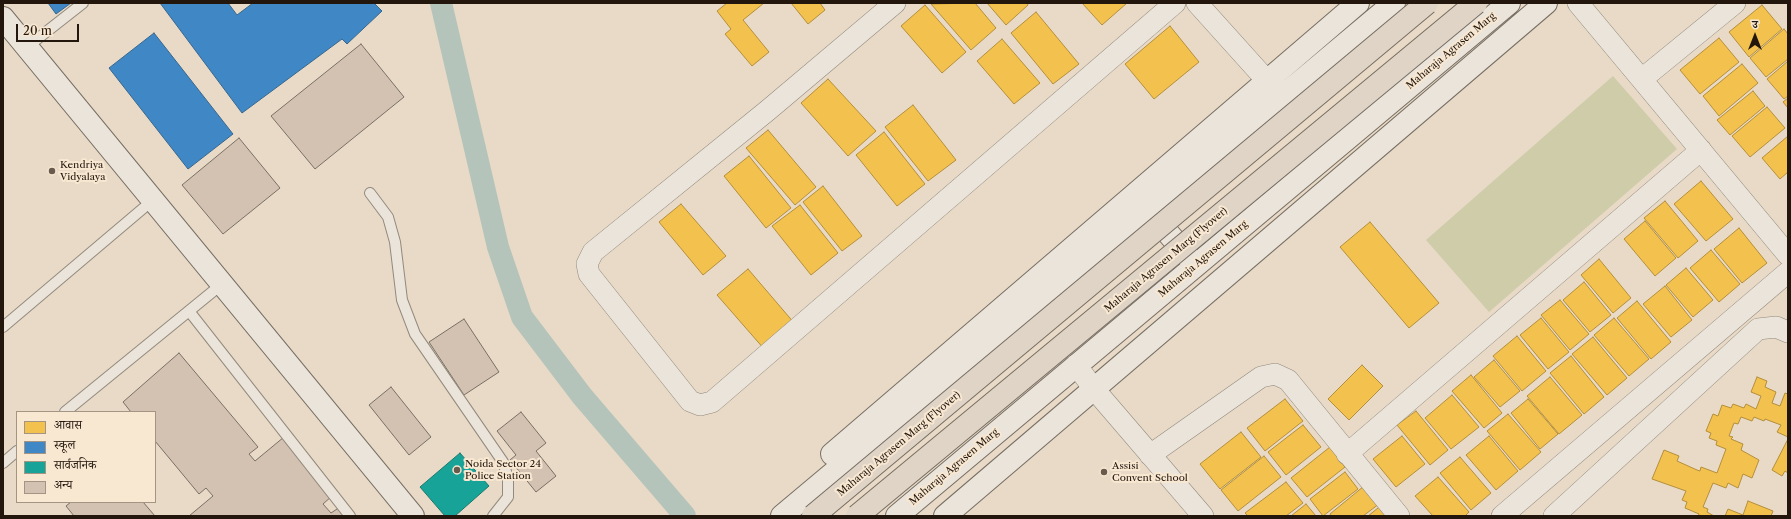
<!DOCTYPE html>
<meta charset="utf-8">
<style>
body{margin:0}
#map{position:relative;width:1791px;height:519px;overflow:hidden;background:#e8dac6;font-family:"Libre Caslon Text","Noto Serif Devanagari",serif}
canvas{display:block}
.frame{position:absolute;inset:0;border:4px solid #23170d;pointer-events:none}
.legend{position:absolute;left:16px;top:411px;width:140px;height:92px;box-sizing:border-box;background:#f8e8d2;border:1px solid #a39483;margin:0;padding:5px 7px;list-style:none;font-size:12px;color:#23170d}
.legend li{display:flex;align-items:center;gap:8px;height:20px}
.legend b{width:20px;border:1px solid #a39483}
.north{position:absolute;left:1735px;top:16px;width:40px;height:40px;-webkit-text-stroke:3px #f8e8d2;paint-order:stroke;rotate:0deg;font-size:11px;font-weight:700;line-height:16px;text-align:center;color:#23170d}
.north::after{content:'';display:block;margin:auto;width:14px;height:18px;background:#23170d;clip-path:polygon(50% 0,100% 100%,50% 72%,0 100%)}
.scale{position:absolute;left:16px;top:24px;width:63px;height:18px;box-sizing:border-box;border:2px solid #23170d;border-top:0;padding-left:5px;font-size:12px;line-height:14px;white-space:nowrap;color:#23170d;-webkit-text-stroke:3px #f8e8d2;paint-order:stroke}
</style>
<div id="map">
<canvas width="1791" height="519"></canvas>
<div class="frame"></div>
<ul class="legend">
<li><b style="height:11px;background:#f2c14e"></b>आवास</li>
<li><b style="height:11px;background:#3f88c5"></b>स्कूल</li>
<li><b style="height:11px;background:#17a398"></b>सार्वजनिक</li>
<li><b style="height:11px;background:#d3c2b2"></b>अन्य</li>
</ul>
<div class="north">उ</div>
<div class="scale">20 m</div>
</div>
<script>
const ctx = document.querySelector('canvas').getContext('2d');
ctx.lineJoin = 'round';
function paint(path, color) { ctx.fillStyle = color; ctx.fill(path, 'evenodd'); }
const shape = rows => new Path2D(rows.map(r => 'M' + r).join(''));
function stroke(path, color, width, dash) { ctx.strokeStyle = color; ctx.lineWidth = width; ctx.lineCap = dash ? 'butt' : 'round'; ctx.setLineDash(dash || []); ctx.stroke(path); }
function write(font, color, halo, rows, align = 'center') {
  ctx.font = font + ' "Libre Caslon Text",serif'; ctx.lineWidth = 4; ctx.setLineDash([]); ctx.textBaseline = 'middle'; ctx.strokeStyle = halo; ctx.fillStyle = color; for (const [text, x, y, turn = 0] of rows) {
    ctx.save(); ctx.translate(x, y); ctx.rotate((+turn || 0) * Math.PI / 180); ctx.textAlign = isNaN(turn) ? turn : align; if (halo) ctx.strokeText(text, 0, 0); ctx.fillText(text, 0, 0); ctx.restore();
  }
}
paint(shape([
 [1613,76,1677,149,1489,312,1426,240]
]), '#cfcca9');
const homes = shape([
 [727,3,764,3,743,20,769,52,752,66,725,34,731,29,717,11,727,3],
 [791,3,820,3,825,10,808,24,791,3],
 [975,3,996,28,971,50,931,4,975,3],
 [987,3,1027,3,1028,5,1006,25,987,3],
 [1082,3,1127,3,1102,25,1082,3],
 [925,5,966,52,942,73,901,26,925,5],
 [1762,5,1782,29,1749,57,1729,32,1762,5],
 [1036,12,1079,64,1053,84,1011,33,1036,12],
 [1170,26,1199,62,1154,99,1125,64,1170,26],
 [1784,29,1788,34,1788,59,1766,77,1750,58,1784,29],
 [1719,38,1739,62,1700,94,1680,70,1719,38],
 [1002,39,1040,83,1014,104,977,61,1002,39],
 [1788,61,1788,96,1784,99,1767,79,1788,61],
 [1742,64,1758,83,1719,116,1703,96,1742,64],
 [828,79,876,131,848,156,801,103,828,79],
 [1753,91,1765,106,1730,135,1717,120,1753,91],
 [1788,98,1788,108,1783,102,1788,98],
 [913,105,956,160,928,181,885,127,913,105],
 [1767,107,1785,128,1750,157,1732,136,1767,107],
 [768,130,816,187,795,205,746,148,768,130],
 [884,132,925,184,897,206,856,155,884,132],
 [1788,136,1788,172,1780,179,1762,158,1788,136],
 [749,156,791,208,766,228,724,176,749,156],
 [1701,181,1733,219,1706,241,1674,204,1701,181],
 [823,186,862,236,842,251,803,202,823,186],
 [1665,201,1698,241,1678,258,1644,218,1665,201],
 [681,204,726,256,703,275,659,222,681,204],
 [800,205,838,253,811,275,772,226,800,205],
 [1645,221,1676,258,1655,276,1624,239,1645,221],
 [1370,222,1439,303,1409,328,1340,247,1370,222],
 [1739,228,1767,263,1742,283,1714,249,1739,228],
 [1711,250,1740,284,1719,302,1690,268,1711,250],
 [1599,259,1631,298,1613,313,1581,275,1599,259],
 [1686,268,1713,300,1693,317,1666,285,1686,268],
 [748,269,795,324,765,350,717,295,748,269],
 [1584,282,1611,315,1590,332,1563,300,1584,282],
 [1665,286,1692,320,1671,337,1643,304,1665,286],
 [1560,300,1589,334,1570,350,1541,315,1560,300],
 [1637,301,1671,342,1651,359,1617,318,1637,301],
 [1541,318,1569,352,1548,369,1520,335,1541,318],
 [1614,318,1649,359,1629,376,1594,335,1614,318],
 [1517,336,1546,371,1522,391,1493,356,1517,336],
 [1593,337,1627,378,1607,395,1572,354,1593,337],
 [1571,356,1604,397,1584,414,1550,373,1571,356],
 [1494,360,1520,391,1500,407,1474,377,1494,360],
 [1362,365,1383,386,1349,420,1328,399,1362,365],
 [1471,375,1502,413,1484,428,1452,391,1471,375],
 [1550,377,1582,415,1559,434,1527,396,1550,377],
 [1757,377,1767,381,1765,387,1776,392,1772,403,1780,406,1785,393,1788,394,1788,437,1777,432,1781,425,1765,419,1764,421,1754,417,1752,421,1741,417,1738,424,1734,423,1729,436,1733,437,1731,439,1743,444,1741,450,1759,460,1752,478,1743,474,1738,488,1728,483,1726,488,1713,483,1703,507,1708,509,1707,512,1714,516,1698,516,1699,514,1685,508,1687,502,1682,500,1686,491,1652,479,1664,450,1679,456,1677,461,1697,470,1700,471,1701,467,1717,473,1726,449,1716,445,1717,441,1709,438,1711,433,1706,431,1713,414,1718,416,1722,405,1731,408,1733,404,1744,408,1746,404,1756,409,1761,396,1751,392,1757,377],
 [1452,395,1479,427,1451,449,1425,418,1452,395],
 [1285,399,1303,421,1265,451,1247,428,1285,399],
 [1528,399,1558,434,1540,449,1511,413,1528,399],
 [1416,411,1448,450,1430,465,1397,425,1416,411],
 [1508,414,1541,452,1520,470,1487,431,1508,414],
 [1303,425,1321,447,1286,475,1268,452,1303,425],
 [1241,432,1261,457,1220,489,1200,464,1241,432],
 [1402,436,1425,464,1396,487,1373,459,1402,436],
 [1489,436,1518,471,1496,490,1466,455,1489,436],
 [1788,439,1788,473,1785,471,1782,476,1772,470,1788,439],
 [1330,447,1345,467,1307,497,1291,478,1330,447],
 [1264,456,1281,477,1238,511,1221,490,1264,456],
 [1460,457,1491,493,1471,510,1440,473,1460,457],
 [1345,472,1358,489,1323,516,1310,499,1345,472],
 [1438,477,1469,512,1465,516,1433,516,1415,496,1438,477],
 [1286,482,1303,503,1286,516,1248,516,1245,513,1286,482],
 [1364,486,1379,504,1363,516,1331,516,1330,514,1364,486],
 [1748,501,1773,511,1771,516,1725,516,1728,509,1743,515,1748,501],
 [1306,504,1316,516,1291,516,1306,504],
 [1383,504,1393,516,1368,516,1383,504]
]);
paint(homes, '#f2c14e');
stroke(homes, '#b48e3a', 1);
const schools = shape([
 [48,3,71,3,56,14,48,3],
 [160,3,228,3,237,15,253,3,374,3,382,11,347,44,342,39,242,113,160,3],
 [154,33,233,134,188,169,109,68,154,33]
]);
paint(schools, '#3f88c5');
stroke(schools, '#37668e', 1);
const public = shape([
 [460,453,489,486,455,516,445,516,420,487,460,453]
]);
paint(public, '#17a398');
stroke(public, '#1b796e', 1);
stroke(shape([
 [441,3,498,247,522,317,582,396,685,516]
]), '#b4c4ba', 22);
const building = shape([
 [361,44,404,97,315,169,271,116,361,44],
 [239,138,280,188,223,234,182,185,239,138],
 [464,319,499,372,464,395,429,342,464,319],
 [179,353,258,447,249,454,255,461,284,437,332,496,323,504,331,513,340,507,346,516,189,516,213,496,206,488,199,494,155,441,155,412,131,412,123,402,179,353],
 [391,387,431,437,409,455,369,405,391,387],
 [521,412,546,443,536,451,556,476,536,492,510,460,516,455,497,431,521,412],
 [71,502,143,502,155,516,74,516,66,506,71,502]
]);
paint(building, '#d3c2b2');
stroke(building, '#786f64', 1);
const lane = shape([
 [27,47,83,3],
 [370,193,388,217,395,242,402,300,415,334,503,462,508,478,508,497,493,516],
 [189,311,350,516],
 [3,327,153,200],
 [65,412,222,284],
 [3,463,17,451]
]);
const street = shape([
 [895,3,767,111,593,252,587,264,589,274,690,401,700,405,712,402,1175,3],
 [1197,3,1278,93],
 [1578,3,1788,255],
 [1642,79,1735,3],
 [1076,365,1094,389,1203,516],
 [1347,454,1701,150],
 [1150,455,1261,377,1275,374,1288,380,1399,516],
 [1502,516,1788,272],
 [1554,516,1758,329,1776,327,1788,332]
]);
const secondary = shape([
 [3,18,413,516],
 [1150,212,1192,261],
 [832,454,1358,3],
 [782,516,1394,3],
 [897,516,1509,3],
 [945,516,1546,3]
]);
stroke(lane, '#938a7d', 12);
stroke(street, '#938a7d', 22);
stroke(secondary, '#786f64', 24);
stroke(lane, '#ebe4da', 10);
stroke(street, '#ebe4da', 21);
stroke(secondary, '#ebe4da', 22);
const primaryBridge = shape([
 [813,516,1427,3],
 [857,516,1476,3]
]);
stroke(primaryBridge, '#786f64', 24, []);
stroke(primaryBridge, '#dfd4c5', 22);
for (const [x, y, r, color] of [
 [52,171,4,"#685b4e"],
 [457,470,4,"#685b4e"],
 [1104,472,4,"#685b4e"]
]) { const dot = new Path2D(); dot.arc(x, y, r, 0, 2 * Math.PI); ctx.fillStyle = color; ctx.fill(dot); stroke(dot, '#f8e8d2', 1.5); }
write('10px', '#23170d', '#f8e8d2', [
 ["Maharaja Agrasen Marg",1451,51,-40],
 ["Maharaja Agrasen Marg",1203,259,-40],
 ["Maharaja Agrasen Marg (Flyover)",1166,260,-40],
 ["Maharaja Agrasen Marg (Flyover)",899,444,-40],
 ["Maharaja Agrasen Marg",954,467,-40]
]);
write('10px', '#23170d', '#f8e8d2', [
 ["Kendriya",60,165],
 ["Vidyalaya",60,177],
 ["Noida Sector 24",465,464],
 ["Police Station",465,476],
 ["Assisi",1112,466],
 ["Convent School",1112,478]
], 'left');
</script>
